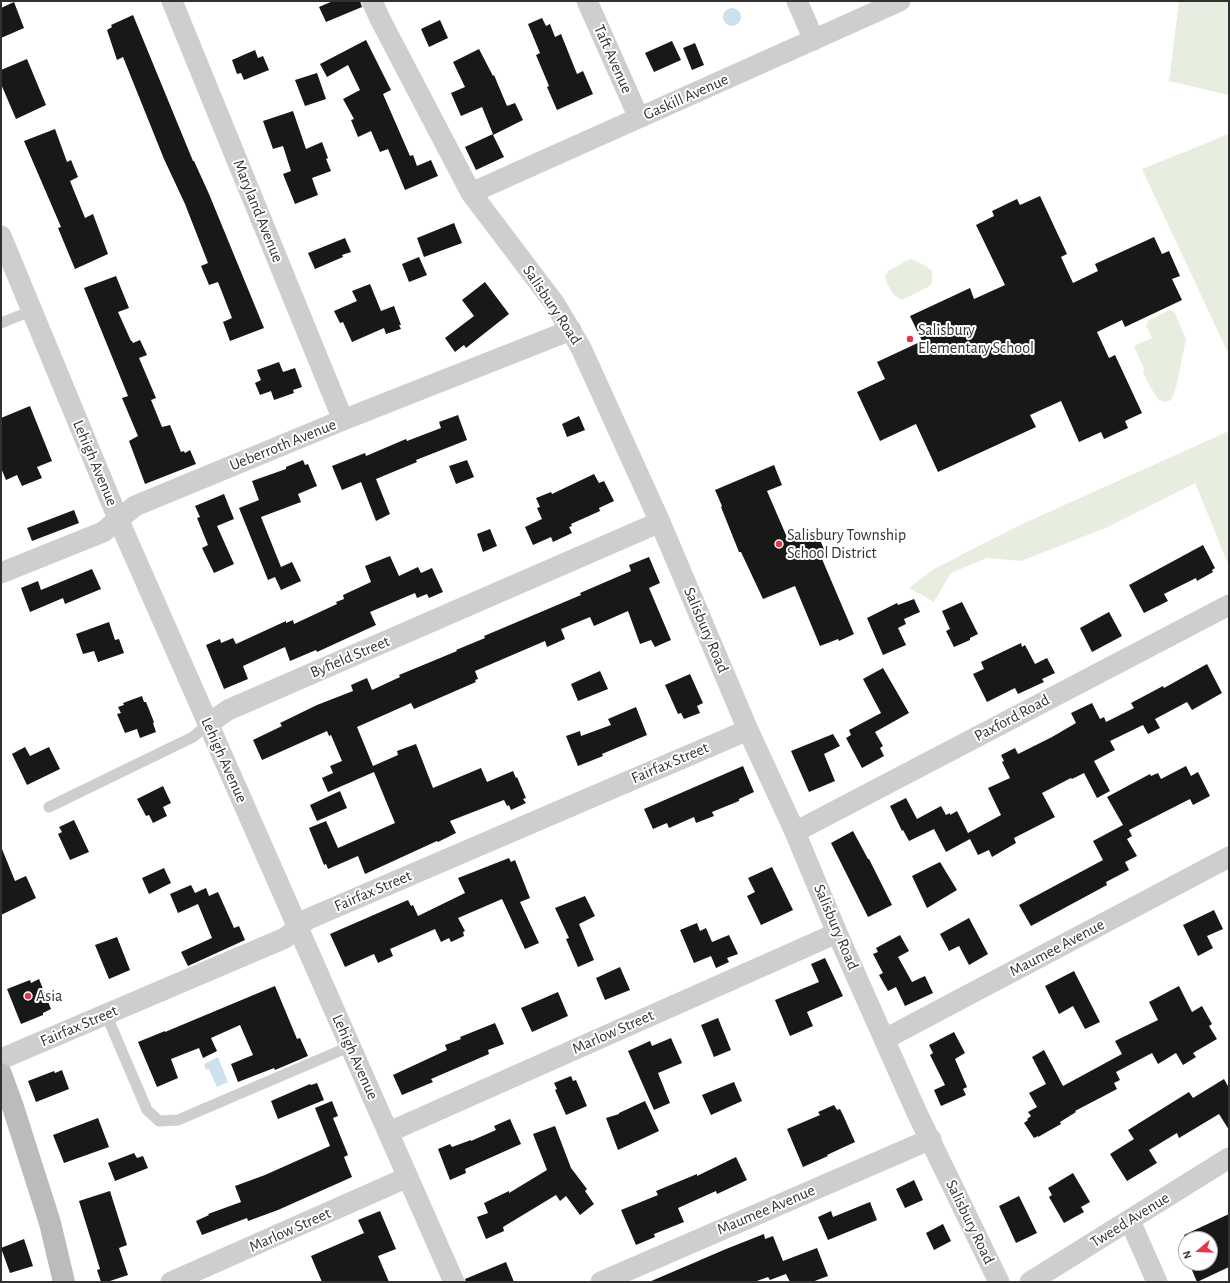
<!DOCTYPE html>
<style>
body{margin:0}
#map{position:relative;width:1230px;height:1283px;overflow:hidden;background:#fff;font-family:"Alegreya Sans",sans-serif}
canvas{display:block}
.frame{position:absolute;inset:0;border:2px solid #313131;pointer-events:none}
.north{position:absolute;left:1178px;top:1231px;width:40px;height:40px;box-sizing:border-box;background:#fff;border:1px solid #adadad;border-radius:50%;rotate:251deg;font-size:11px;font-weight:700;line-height:16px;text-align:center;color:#313131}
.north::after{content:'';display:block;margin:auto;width:14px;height:18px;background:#e53646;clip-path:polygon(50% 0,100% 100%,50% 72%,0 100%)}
</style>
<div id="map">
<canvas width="1230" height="1283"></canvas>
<div class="frame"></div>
<div class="north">N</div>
</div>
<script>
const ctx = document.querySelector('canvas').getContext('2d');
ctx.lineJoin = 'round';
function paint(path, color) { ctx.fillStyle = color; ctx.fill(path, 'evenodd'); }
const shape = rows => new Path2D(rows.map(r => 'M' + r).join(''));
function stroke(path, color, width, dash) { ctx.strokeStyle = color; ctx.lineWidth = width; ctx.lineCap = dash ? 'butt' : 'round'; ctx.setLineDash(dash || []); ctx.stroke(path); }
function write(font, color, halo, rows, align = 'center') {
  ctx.font = font + ' "Alegreya Sans",sans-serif'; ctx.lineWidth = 4; ctx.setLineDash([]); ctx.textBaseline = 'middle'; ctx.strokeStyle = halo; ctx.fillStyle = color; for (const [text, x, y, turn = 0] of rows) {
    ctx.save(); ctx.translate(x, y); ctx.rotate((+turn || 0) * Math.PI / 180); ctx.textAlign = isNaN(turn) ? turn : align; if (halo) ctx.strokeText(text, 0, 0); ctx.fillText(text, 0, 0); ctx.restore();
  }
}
paint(shape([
 [1179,1,1229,1,1229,95,1169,81],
 [1229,134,1229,355,1142,169],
 [910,259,914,260,926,266,932,271,932,283,928,287,902,300,893,294,886,281,885,276,888,271],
 [1170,310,1175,313,1186,339,1176,388,1171,400,1165,402,1159,400,1150,387,1143,372,1144,369,1134,346,1152,338,1146,326,1149,320],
 [1229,431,1229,566,1195,483,1108,527,1021,561,987,558,951,573,934,602,909,588,934,569,1020,525]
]), '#e7eddf');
paint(shape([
 '723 17a9 9 0 1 1 18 0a9 9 0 1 1-18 0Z',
 [218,1057,228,1082,217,1087,209,1069,206,1070,204,1064]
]), '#cce1ed');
paint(shape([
 [333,1,360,1,362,7,326,22,319,7],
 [14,2,24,28,1,38,1,8],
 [133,15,193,161,194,161,209,194,264,328,230,341,223,322,232,318,218,282,209,285,201,266,208,263,185,204,164,159,123,57,117,60,107,30,112,27,111,25],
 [542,18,546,26,550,24,555,37,561,34,577,74,583,71,593,94,557,110,547,87,549,86,536,55,540,53,528,24],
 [440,20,448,38,429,47,421,29],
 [366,40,391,90,383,94,410,156,413,155,417,166,431,160,438,176,405,190,388,149,380,152,371,131,358,137,351,120,354,119,343,99,360,90,348,65,327,77,320,64],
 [672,41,681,60,654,72,645,53],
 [695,43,704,65,692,70,683,48],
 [479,49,493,76,494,75,507,106,515,103,523,120,493,135,504,157,476,170,465,147,493,134,482,107,461,116,451,93,465,87,453,62],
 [255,50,258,58,263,56,269,70,244,80,241,73,237,74,232,60],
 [27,59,46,105,16,119,1,84,1,70],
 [317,73,326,99,305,106,295,80],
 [293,111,306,149,322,142,328,158,326,159,331,171,312,178,318,195,295,204,283,174,291,171,283,146,273,149,263,121],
 [55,129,67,162,71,160,78,177,70,181,85,218,93,214,108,254,75,269,58,228,61,227,24,141],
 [1040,196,1067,254,1061,257,1073,283,1098,271,1095,264,1154,237,1162,254,1169,251,1180,276,1172,279,1182,300,1125,327,1122,320,1097,332,1109,358,1115,355,1142,413,1125,421,1128,428,1104,439,1101,432,1079,442,1061,401,1030,415,1036,427,938,472,916,424,880,441,857,392,885,379,877,362,922,341,910,316,970,288,974,299,1005,285,976,225,994,216,992,211,1017,199,1020,205],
 [454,223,462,243,424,257,417,238],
 [345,238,351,252,342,255,343,257,315,269,308,253],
 [419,257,427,275,409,282,402,264],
 [116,276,129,308,118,312,131,341,132,341,133,343,140,340,147,355,139,358,156,398,151,400,162,427,170,425,181,452,184,451,185,453,190,450,196,464,145,484,129,441,138,436,122,398,128,396,84,288],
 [485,282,509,314,466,348,464,345,455,352,445,338,474,316,462,300],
 [370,284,381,311,394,306,401,325,399,325,401,329,386,334,384,328,352,342,343,322,340,323,334,311,357,301,352,291],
 [279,362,283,372,295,368,302,387,293,390,294,393,274,400,271,391,260,395,255,383,261,380,257,370],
 [30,406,52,461,37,467,42,478,22,486,17,475,6,480,1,468,1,418],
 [458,415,467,440,416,460,417,462,376,479,390,514,376,521,361,482,342,490,332,466,365,453,366,456,406,439,407,441,441,428,439,422],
 [579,416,585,430,567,437,562,424],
 [303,460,305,465,308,464,317,486,298,494,301,502,261,517,281,567,292,562,301,581,281,590,275,577,268,580,239,508,259,500,252,481,286,469,286,467],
 [467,460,474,477,456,484,449,466],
 [774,465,782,485,767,491,789,542,816,531,824,549,819,552,854,634,839,641,838,639,820,646,795,586,763,599,741,552,739,552,721,507,722,506,715,490],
 [594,474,599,483,604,481,614,501,599,508,600,511,571,524,572,526,569,527,572,533,553,542,551,537,533,545,525,527,542,519,537,508,540,507,536,498,551,492,552,494],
 [224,494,234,519,217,526,234,564,214,573,202,548,208,545,197,518,200,517,195,506],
 [74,510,79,523,32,541,27,528],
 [490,529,497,546,483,552,477,534],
 [1203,545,1215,568,1212,570,1213,572,1197,581,1196,578,1164,594,1168,601,1144,613,1129,585],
 [390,556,399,576,418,567,421,573,432,568,443,592,429,598,427,594,417,598,415,593,370,612,376,625,317,652,316,650,290,661,285,647,243,666,248,679,224,689,206,645,220,639,221,643,233,638,236,644,286,621,286,623,293,620,294,624,337,604,336,602,344,599,343,595,371,582,365,566],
 [649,557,660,583,649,588,671,640,655,647,651,640,640,644,628,611,594,626,590,617,561,629,565,639,547,647,545,641,475,671,478,679,475,680,476,682,414,709,411,703,357,727,373,766,398,755,397,751,416,744,433,788,481,768,487,782,513,771,516,778,517,777,526,798,523,799,526,803,511,810,509,805,507,806,504,800,450,821,456,833,438,842,437,841,365,874,358,856,328,869,326,864,324,865,309,828,326,821,338,848,395,823,374,772,328,792,322,778,333,773,330,766,342,761,331,735,329,736,327,731,262,760,253,740,282,726,280,723,317,705,353,691,351,685,367,678,372,690,400,677,399,675,457,651,456,650,485,638,484,636,581,595,580,593,631,571,629,565],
 [92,569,101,589,65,604,63,598,30,612,21,588,38,581,41,590],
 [914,599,920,612,904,619,906,624,898,628,906,645,883,655,867,618,897,603,898,605],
 [962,602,978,634,970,638,970,640,954,647,946,631,950,629,942,611],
 [1109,612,1122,636,1092,652,1080,628],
 [109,622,115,640,119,639,124,653,98,662,94,651,83,654,76,634],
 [1021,643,1022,647,1025,645,1035,664,1047,658,1055,673,1042,679,1044,682,1018,694,1015,688,987,702,973,674,984,669,981,662],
 [1207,664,1222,693,1192,710,1187,702,1155,719,1160,728,1148,734,1143,725,1110,741,1115,750,1094,761,1110,791,1097,798,1084,773,1072,779,1071,778,1042,793,1055,817,1014,838,1016,843,992,857,989,850,978,855,970,839,946,852,934,829,909,841,903,830,902,831,890,806,906,798,917,819,941,806,946,815,950,813,950,815,957,811,968,833,1001,815,988,788,1010,778,1002,762,1004,761,1001,755,1015,748,1018,754,1052,737,1076,723,1071,713,1092,703,1100,719,1104,717,1106,722,1134,708,1131,703,1163,686,1164,688],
 [883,668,909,713,875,732,883,746,880,748,884,756,862,768,846,738,851,735,849,730,881,713,863,679],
 [600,671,608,689,578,701,571,684],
 [690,674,703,703,697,706,700,713,684,719,681,713,678,714,665,685],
 [142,696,144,702,146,702,154,722,153,723,156,732,140,738,137,729,125,733,117,714,121,713,118,707,124,705,123,703],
 [636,707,647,735,602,754,603,756,578,766,566,736,580,731,581,736,611,725,608,719],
 [833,734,840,746,824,754,835,781,809,792,791,751],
 [25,747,30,756,49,747,60,769,27,785,12,754],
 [743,766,754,792,739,799,739,801,712,812,714,816,696,823,694,817,669,828,667,823,653,829,644,809],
 [1186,766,1191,776,1198,772,1210,796,1193,805,1190,799,1129,830,1132,836,1127,839,1137,856,1125,862,1129,870,1106,882,1107,885,1031,926,1019,905,1103,860,1093,841,1123,825,1107,797,1150,774,1151,776,1158,773,1161,779],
 [163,786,171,803,163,807,167,816,153,823,149,815,146,816,137,799],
 [340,791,347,808,317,821,310,805],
 [74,820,89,852,70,860,58,834,62,832,59,827],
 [853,831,868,859,869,859,892,905,868,917,831,843],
 [1,849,2,849,15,881,26,876,36,898,1,915],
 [509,858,511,862,515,860,530,898,520,902,539,943,525,949,502,899,458,918,465,931,463,932,464,936,451,942,449,938,441,942,435,929,390,949,393,956,378,963,374,954,345,967,330,934,408,900,411,906,413,905,418,916,465,893,458,878],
 [940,862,957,890,927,908,912,876],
 [772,867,793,910,761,925,747,896,755,892,748,878],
 [164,868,171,883,149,894,142,878],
 [191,885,195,893,206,888,209,896,218,892,234,928,239,926,245,940,188,966,181,952,212,938,198,904,178,913,170,894],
 [585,896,595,916,579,924,594,960,578,967,566,939,569,938,555,908],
 [1214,910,1223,929,1207,936,1213,948,1198,956,1183,925],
 [969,918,988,954,969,965,959,946,949,951,940,934],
 [697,923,700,931,706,928,712,942,729,935,738,954,727,958,729,962,716,968,711,956,694,963,680,930],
 [900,935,909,951,898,957,912,982,925,976,933,993,905,1006,896,987,888,991,879,975,883,973,873,954,878,952,876,948],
 [117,937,130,970,109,979,95,945],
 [825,958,843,996,807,1012,813,1026,790,1036,775,1000,819,982,811,964],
 [620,967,630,990,605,1000,596,978],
 [1074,971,1100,1022,1085,1029,1073,1006,1059,1014,1045,986],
 [39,979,51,1009,43,1013,43,1015,21,1024,7,989,30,980,31,983],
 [275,986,297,1039,300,1038,308,1056,275,1070,274,1068,238,1082,231,1064,253,1055,240,1025,211,1038,217,1051,203,1058,199,1048,171,1059,178,1078,157,1087,138,1042,165,1031,165,1032],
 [1179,986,1192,1012,1202,1006,1212,1024,1209,1026,1217,1039,1193,1053,1196,1057,1183,1065,1176,1053,1158,1064,1152,1053,1116,1072,1120,1080,1114,1083,1117,1089,1075,1111,1076,1112,1060,1122,1061,1124,1038,1137,1038,1136,1034,1138,1024,1123,1028,1120,1027,1119,1031,1116,1028,1112,1037,1107,1029,1093,1046,1084,1032,1057,1044,1050,1063,1086,1122,1054,1115,1041,1158,1020,1149,1002],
 [558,992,568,1016,532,1032,521,1008],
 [718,1018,731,1050,714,1057,701,1025],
 [495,1023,504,1044,488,1050,489,1054,431,1079,433,1082,402,1095,393,1075,447,1050,445,1045,461,1039,460,1037],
 [954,1032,965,1053,955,1059,967,1087,963,1089,966,1095,941,1106,934,1090,945,1085,930,1055,933,1053,929,1045],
 [671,1038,682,1063,658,1073,670,1103,654,1110,628,1051,650,1041,652,1046],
 [62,1070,69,1089,36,1102,28,1081,54,1071,55,1073],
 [571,1076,573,1081,576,1080,587,1106,566,1115,555,1090,557,1089,554,1083],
 [1224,1079,1229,1088,1229,1130,1219,1114,1179,1138,1177,1133,1149,1150,1157,1163,1127,1181,1110,1154,1134,1139,1128,1130,1189,1092,1193,1098],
 [734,1082,742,1101,711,1115,702,1095],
 [317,1083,324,1100,278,1119,271,1101,310,1084,311,1085],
 [332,1101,338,1116,333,1118,348,1155,344,1157,352,1177,278,1210,248,1221,247,1218,202,1235,196,1221,209,1215,208,1214,241,1202,235,1186,265,1175,330,1146,315,1108],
 [645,1101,659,1131,618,1150,606,1118,619,1114,619,1113],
 [834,1105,837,1110,840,1109,843,1115,855,1142,827,1155,828,1156,803,1167,787,1129,820,1115,818,1112],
 [98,1118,109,1147,64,1163,53,1135],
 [510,1119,521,1144,465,1169,466,1173,450,1180,438,1149,450,1144,452,1147,471,1140,471,1141,496,1130,494,1126],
 [555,1126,571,1168,587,1189,585,1191,594,1204,580,1215,566,1196,560,1201,556,1195,503,1227,504,1231,486,1239,477,1217,488,1213,484,1203,509,1191,509,1193,547,1170,533,1134],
 [134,1153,137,1158,143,1156,148,1168,115,1181,108,1163],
 [736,1157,747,1180,717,1194,716,1191,678,1208,684,1222,654,1234,655,1237,636,1245,621,1210,658,1195,656,1191,697,1174,697,1176],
 [1073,1173,1090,1202,1081,1207,1084,1212,1064,1223,1049,1197,1052,1195,1048,1188],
 [914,1180,923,1200,905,1208,896,1189],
 [110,1191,127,1245,119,1248,128,1275,107,1282,101,1282,97,1270,100,1269,79,1201],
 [1019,1196,1037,1233,1016,1243,999,1206],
 [870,1202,877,1220,828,1240,818,1217,831,1211,833,1217],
 [380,1211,396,1249,378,1256,389,1282,322,1282,311,1256,364,1233,358,1220],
 [1229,1214,1229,1267,1197,1282,1189,1263,1210,1263,1210,1239,1186,1239,1184,1235],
 [943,1224,951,1241,934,1250,926,1233],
 [764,1234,765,1239,773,1236,783,1261,817,1248,828,1276,812,1282,790,1282,786,1274,770,1280,768,1277,754,1282,649,1282,726,1249],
 [24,1239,33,1266,10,1273,1,1248],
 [506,1262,514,1282,466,1282,465,1279]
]), '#181818');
stroke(shape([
 [1,323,31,311],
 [49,807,193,737,208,724],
 [106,1014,147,1110,159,1121,178,1120,351,1046]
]), '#cecece', 11);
stroke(shape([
 [172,1,343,420],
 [372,1,380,19,471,193,555,304,581,348,660,522,748,730,795,832,837,933,917,1113,999,1282],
 [587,1,639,118],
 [797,1,814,40],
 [471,193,900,1],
 [1,236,119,521,454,1282],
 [1,573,103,532,135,506,343,420,571,330],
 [208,724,228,710,660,522],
 [795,832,1229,605],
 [885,1039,1229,857],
 [1,1059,285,938,308,919,748,730],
 [389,1132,837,933],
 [1130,1221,1157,1282],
 [171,1282,408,1177],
 [601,1282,931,1139],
 [1030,1282,1229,1158]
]), '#cecece', 21);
stroke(shape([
 [1,1074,13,1107,50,1223,64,1282]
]), '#bbb', 22);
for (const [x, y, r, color] of [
 [910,339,4,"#e53646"],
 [779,544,4,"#e53646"],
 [28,996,4,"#e53646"]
]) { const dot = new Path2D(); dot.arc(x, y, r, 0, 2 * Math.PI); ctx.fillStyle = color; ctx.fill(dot); stroke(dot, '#fff', 1.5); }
write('16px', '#313131', '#fff', [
 ["Taft Avenue",613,59,66],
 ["Gaskill Avenue",686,97,-24],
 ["Maryland Avenue",258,211,68],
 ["Salisbury Road",552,305,56],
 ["Ueberroth Avenue",283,445,-22],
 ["Lehigh Avenue",95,463,67],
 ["Salisbury Road",706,630,67],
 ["Byfield Street",350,657,-23],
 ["Paxford Road",1012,718,-28],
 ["Lehigh Avenue",224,760,66],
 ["Fairfax Street",670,763,-23],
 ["Fairfax Street",373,891,-23],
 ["Salisbury Road",836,927,67],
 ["Maumee Avenue",1057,948,-28],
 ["Fairfax Street",79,1026,-23],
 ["Marlow Street",613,1032,-24],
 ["Lehigh Avenue",355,1057,66],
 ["Maumee Avenue",766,1210,-23],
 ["Tweed Avenue",1130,1220,-32],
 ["Salisbury Road",970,1222,64],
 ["Marlow Street",290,1230,-24]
]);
write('16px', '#313131', '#fff', [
 ["Salisbury",918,330],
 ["Elementary School",918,348],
 ["Salisbury Township",787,535],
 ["School District",787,553],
 ["Asia",36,996]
], 'left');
</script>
